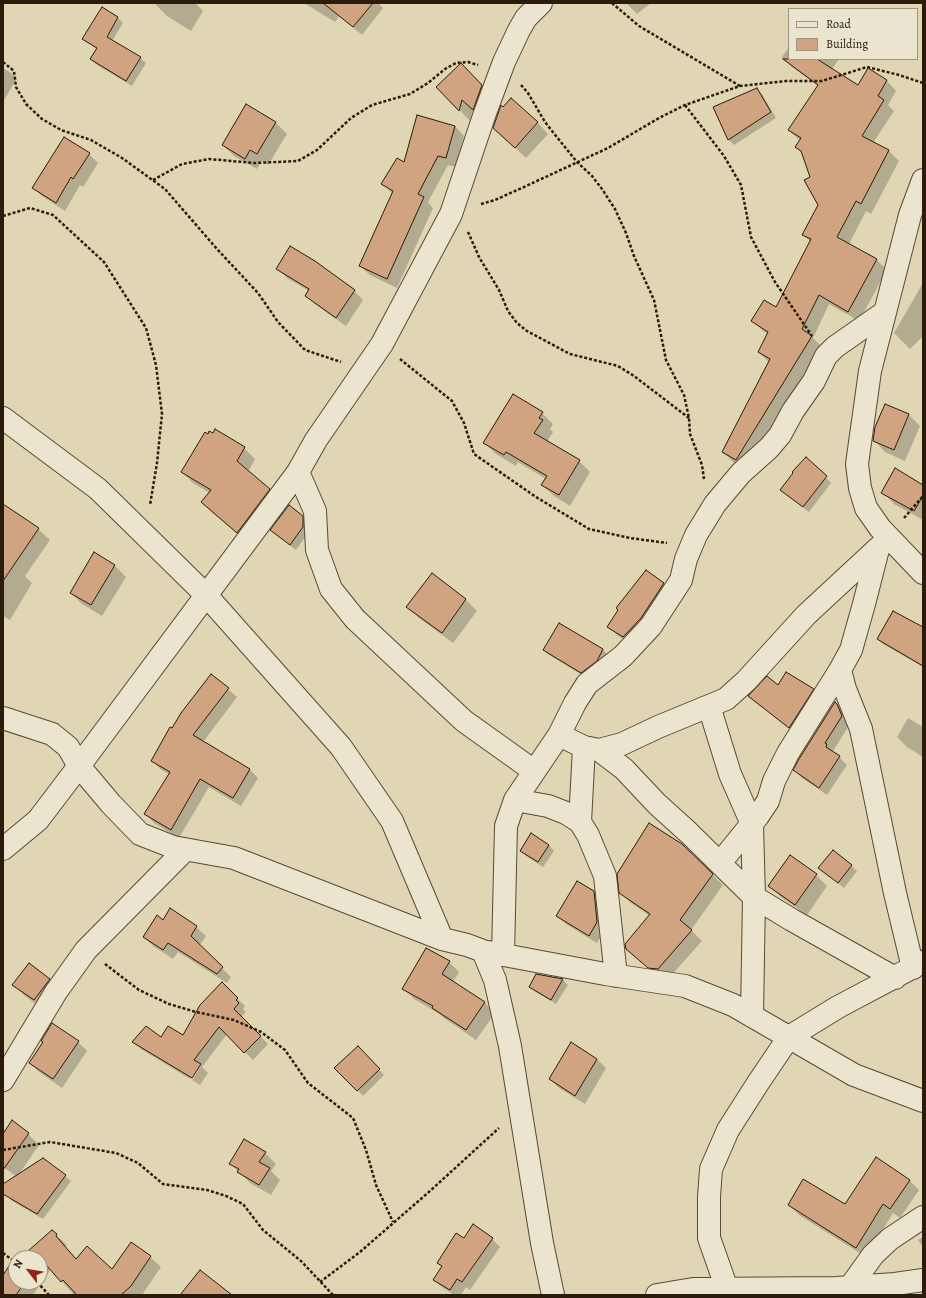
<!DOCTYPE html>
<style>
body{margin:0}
#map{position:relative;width:926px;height:1298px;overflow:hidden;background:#e0d6b4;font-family:Alegreya,serif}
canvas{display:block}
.frame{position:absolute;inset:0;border:4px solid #2a1b0c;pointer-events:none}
.legend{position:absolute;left:788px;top:8px;width:130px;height:52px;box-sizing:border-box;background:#ebe4ce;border:1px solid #9e9480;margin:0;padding:5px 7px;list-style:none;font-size:12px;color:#2a1b0c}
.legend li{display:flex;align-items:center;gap:8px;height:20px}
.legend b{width:20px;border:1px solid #9e9480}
.north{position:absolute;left:8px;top:1250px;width:40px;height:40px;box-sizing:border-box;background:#ebe4ce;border:1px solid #9e9480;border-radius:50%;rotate:301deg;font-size:11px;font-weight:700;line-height:16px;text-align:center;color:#2a1b0c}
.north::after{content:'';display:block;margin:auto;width:14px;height:18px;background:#8f2418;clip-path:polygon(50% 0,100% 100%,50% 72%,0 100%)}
</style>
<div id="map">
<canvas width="926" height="1298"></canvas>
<div class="frame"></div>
<ul class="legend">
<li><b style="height:5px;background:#ebe4ce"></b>Road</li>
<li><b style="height:11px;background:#d0a481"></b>Building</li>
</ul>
<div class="north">N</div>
</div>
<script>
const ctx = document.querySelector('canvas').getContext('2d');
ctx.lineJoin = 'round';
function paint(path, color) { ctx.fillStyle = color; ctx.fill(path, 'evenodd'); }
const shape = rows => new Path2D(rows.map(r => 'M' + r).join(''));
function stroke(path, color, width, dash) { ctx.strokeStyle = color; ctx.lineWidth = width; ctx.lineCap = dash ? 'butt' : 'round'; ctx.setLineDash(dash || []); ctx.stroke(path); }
paint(shape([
 [157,3,195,3,203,11,191,31,167,16,156,5],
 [304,3,378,3,383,8,362,35,339,16,335,22],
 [626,3,651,3,637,14],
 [102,9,118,18,123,23,112,41,140,58,146,63,132,86,97,65,91,59,97,49,89,44,84,39],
 [789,47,789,59,839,59,832,69,858,86,868,70,887,81,896,91,888,105,894,111,873,143,889,151,899,161,871,214,866,211,849,244,877,260,887,270,859,321,829,304,813,338,821,346,746,469,733,462,723,452,769,362,759,352,768,334,763,331,753,321,777,308,811,242,803,235,819,205,803,154,796,147,800,141,789,130,818,86,792,67,782,57],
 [3,68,11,73,17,78,3,102],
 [472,76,493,97,484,120,473,110,470,121,438,87],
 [756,89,762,94,776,118,734,145,729,140,715,108],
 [247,106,276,123,287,134,268,165,262,161,257,169,234,156,223,145],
 [537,122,548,134,526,158,494,128],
 [455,126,464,136,456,167,448,165,428,202,433,208,397,288,370,275,360,266,392,193,383,184,404,164],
 [89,154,98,163,83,187,80,185,65,211,42,196,33,187],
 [314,262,354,291,363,300,346,326,315,304,306,295,309,291,287,278,278,269],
 [923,283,923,336,910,349,894,333],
 [886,405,909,415,920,426,905,461,885,452,874,440],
 [542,413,553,424,550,429,553,432,547,442,579,461,590,472,570,506,554,496,542,485,546,479,518,462,516,466,496,454,485,443],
 [215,431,244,448,255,459,248,472,280,501,249,543,213,513,202,502,210,493,193,483,182,472],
 [806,458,831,483,809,512,787,495,795,473],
 [923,486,923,520,894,504,883,492],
 [3,505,38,529,50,540,25,576,32,583,10,620,3,616],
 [302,517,308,523,308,533,296,550,271,530],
 [95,554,115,566,126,577,102,616,82,604,71,593],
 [432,574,466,600,477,611,453,643,419,618,408,607],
 [663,584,672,592,632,645,617,635,609,627],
 [923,637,923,667,883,644,878,639],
 [544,650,603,650,608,655,587,678,549,655],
 [211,675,237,697,203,742,250,770,258,778,241,806,209,787,179,838,154,823,146,814,169,774,160,769,152,760],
 [778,687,813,690,818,695,795,732,755,701],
 [837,705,845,713,850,724,833,751,847,765,827,795,802,778,795,770],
 [908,718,923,727,923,757,907,747,897,737],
 [681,844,723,885,691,930,702,941,668,979,660,978,627,948,650,916,631,903,620,892],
 [549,845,554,851,543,867,526,856,521,850],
 [833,851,857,871,844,888,825,873],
 [790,856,816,875,827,886,807,915,781,897,770,886],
 [593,892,602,900,605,930,597,943,566,924,558,916],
 [163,921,196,927,206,936,199,946,231,977,227,983,178,952,173,959,153,946,144,937],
 [449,962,459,972,453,982,485,1003,495,1013,476,1040,444,1018,438,1013,414,999,404,989],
 [537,975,563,980,568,985,556,1004,536,992,530,987],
 [49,980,60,991,45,1011,25,996,14,985],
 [222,984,245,1006,243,1009,246,1012,241,1017,268,1044,253,1060,227,1034,202,1067,208,1073,200,1085,192,1080,202,1064,199,1064,190,1079,141,1049,133,1041,184,1037],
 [78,1042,87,1051,62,1088,39,1072,30,1063],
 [572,1044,597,1059,606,1068,585,1104,559,1088,550,1079],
 [358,1047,384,1075,363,1096,336,1068],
 [4,1129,7,1131,28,1134,39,1145,19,1174,65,1176,71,1181,43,1219,12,1201,7,1195,16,1176,3,1167],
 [265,1153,276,1164,271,1171,280,1180,271,1195,250,1183,230,1163],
 [909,1180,919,1190,900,1218,893,1213,866,1257,799,1215,789,1205,845,1205],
 [56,1235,67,1245,65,1247,77,1260,112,1271,131,1243,150,1257,161,1267,142,1295,73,1295,73,1294,51,1269,33,1295,3,1295,3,1277,16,1263,16,1282,40,1282,40,1258,22,1258],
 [923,1237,923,1247,918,1240],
 [464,1239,492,1239,500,1247,470,1290,466,1287,461,1295,454,1295,443,1288,434,1280,443,1267,438,1263]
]), '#0003');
const building = shape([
 [323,3,373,3,353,27,323,3],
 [102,7,118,17,107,37,141,57,126,81,90,59,97,48,82,39,102,7],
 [783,59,817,59,858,85,868,68,887,80,878,96,884,100,862,136,889,150,861,204,856,201,837,237,877,259,848,312,819,295,802,329,812,336,736,460,722,452,770,359,758,352,768,332,751,321,764,300,776,307,811,239,802,235,818,205,804,180,810,177,801,151,795,147,801,138,788,130,818,85,783,59],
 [461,63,482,85,473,110,462,100,459,111,436,87,461,63],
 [757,88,771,112,728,140,713,107,757,88],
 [511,98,538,122,515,148,493,128,501,105,503,107,511,98],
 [246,104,276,122,257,154,250,150,245,159,222,145,246,104],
 [417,115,455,126,446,158,438,156,418,194,424,197,387,279,359,266,393,191,381,184,397,158,404,162,417,115],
 [64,137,90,153,73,179,71,177,56,203,32,188,64,137],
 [290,246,315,261,355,290,336,318,305,296,309,289,276,269,290,246],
 [513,394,543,412,539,418,543,420,534,433,580,460,559,495,541,485,547,476,506,452,504,455,483,443,513,394],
 [885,404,909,414,894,450,873,441,875,427,885,404],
 [215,429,245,447,237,461,270,489,237,533,201,502,211,490,181,472,205,432,208,434,209,431,213,433,215,429],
 [806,457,827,476,803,507,780,490,793,473,792,472,806,457],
 [895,468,923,485,923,496,914,511,881,493,895,468],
 [3,504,39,528,3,581,3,504],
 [289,505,303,516,303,527,290,545,270,530,289,505],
 [94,552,115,565,91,605,70,593,94,552],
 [646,570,664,583,641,618,623,637,607,627,618,610,616,608,646,570],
 [432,573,466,599,442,633,406,607,432,573],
 [893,611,923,627,923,666,877,639,893,611],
 [559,623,603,649,597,661,581,673,543,650,559,623],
 [786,672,814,689,789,728,748,696,767,676,778,685,786,672],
 [211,674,229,688,193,735,250,769,233,798,200,779,171,830,144,814,170,772,151,761,170,727,172,728,181,713,211,674],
 [835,702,837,704,842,716,825,743,827,744,826,747,840,756,819,788,793,770,799,759,835,702],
 [649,823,682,844,713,874,680,920,692,930,658,969,648,968,626,949,625,944,650,914,619,893,617,874,649,823],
 [531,833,549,845,538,862,520,851,531,833],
 [833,850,852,865,838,883,818,868,833,850],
 [790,855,817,874,795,905,768,886,790,855],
 [577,881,594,891,597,922,589,936,556,916,577,881],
 [170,908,197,926,191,936,223,967,217,974,168,943,163,950,143,937,157,915,163,920,170,908],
 [426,948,450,961,442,974,485,1002,466,1030,432,1008,433,1006,402,989,426,948],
 [29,963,50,979,34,1000,12,985,29,963],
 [536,974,563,979,551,1000,529,987,536,974],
 [222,982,238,998,236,1000,239,1003,234,1009,261,1036,244,1053,219,1027,194,1060,201,1064,192,1078,132,1042,146,1026,161,1037,168,1026,183,1035,200,1005,222,982],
 [52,1023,79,1041,53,1079,29,1063,43,1042,41,1041,52,1023],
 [571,1042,597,1059,575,1096,549,1079,571,1042],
 [358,1046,380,1069,357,1091,334,1068,358,1046],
 [12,1120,29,1133,3,1170,3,1134,12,1120],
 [244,1139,266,1152,259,1162,270,1168,259,1185,237,1172,239,1169,229,1164,244,1139],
 [876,1157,910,1180,890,1209,883,1204,856,1248,788,1205,803,1179,845,1204,876,1157],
 [43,1158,66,1175,37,1214,3,1194,3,1184,43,1158],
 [473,1224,493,1238,462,1282,457,1279,450,1290,433,1280,442,1266,437,1263,456,1233,464,1238,473,1224],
 [52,1230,57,1234,56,1236,76,1259,87,1246,112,1269,131,1242,151,1256,131,1286,121,1295,77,1295,63,1280,61,1282,41,1259,40,1260,40,1258,20,1258,52,1230],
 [13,1260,16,1262,16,1282,25,1282,16,1295,3,1295,3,1275,13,1260],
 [200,1270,232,1295,180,1295,200,1270]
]);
paint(building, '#d0a481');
stroke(building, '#2a1b0c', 1);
const street = shape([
 [923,180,910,215,870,371,857,464,860,488,866,508,880,528,923,573],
 [3,418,98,489,206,595,341,747,392,821,442,939],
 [298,472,315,511,317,550,331,589,355,619,464,721,534,771],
 [840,670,845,689,861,729,895,893,913,968],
 [709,706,730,774,752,824,754,897,752,1016],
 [3,718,52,734,68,747,79,766,111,804,140,834,173,847,234,858,442,939,467,945,483,951,495,980,510,1046,542,1243,553,1295],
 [559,735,584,747,599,750,622,744,658,727,726,699,746,681,806,615,889,538],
 [599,750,624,769,657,804,689,833,754,897,792,920,895,978],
 [515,800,548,806,566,813,580,822,588,835,605,876,616,976],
 [580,822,584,747],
 [3,849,38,820,79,766,298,472,316,440,382,344,451,214,485,113,504,62,519,30,526,18,541,3],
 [720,863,758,816,768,801,774,781,788,753,840,670,851,650,864,604,878,549],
 [488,952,605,974,685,986,733,1005,854,1075,923,1101],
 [503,955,506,826,515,800,559,735,575,703,587,684,623,656,651,626,681,580,686,559,696,535,715,504,741,473,769,448,780,435,793,411,814,381,826,356,835,347,885,312],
 [3,1080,56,992,86,950,185,850],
 [850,1287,873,1255,890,1239,923,1217],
 [727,1289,709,1238,709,1197,711,1169,728,1130,758,1083,789,1037,838,1007,923,962],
 [657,1295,693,1289,836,1288,895,1284,923,1280]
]);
stroke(street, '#584a36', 24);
stroke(shape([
 [612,3,639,26,740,86],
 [3,62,14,71,16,87,26,104,42,119,61,130,91,140,122,158,165,189,217,249,258,293,278,322,305,350,341,362],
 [521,85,528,93,545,122,556,136,577,162,592,176,602,189,615,209,626,233,634,256,654,300,666,360,684,395,689,418,690,434,702,465,704,479],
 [685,105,724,156,741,185,751,237,775,282,812,336],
 [153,180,182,164,209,159,254,163,298,161,317,150,351,118,372,105,410,94,428,83,445,69,456,63,468,62,478,65],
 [481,204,495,200,524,187,608,148,659,118,685,105,740,86,786,81,822,81,867,67,899,75,923,83],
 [3,216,30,208,53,215,104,262,146,328,156,365,162,414,157,463,150,505],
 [468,232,479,257,499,290,508,311,517,323,527,331,570,354,618,366,634,376,689,418],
 [400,359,452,401,464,423,474,454,536,497,589,529,630,538,667,543],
 [904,518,923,496],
 [105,964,139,990,169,1004,196,1012,234,1020,261,1032,285,1050,308,1083,353,1118,366,1150,376,1185,393,1222],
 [3,1150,50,1142,116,1153,138,1163,163,1184,207,1190,226,1196,243,1204,263,1230,301,1261,333,1295],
 [3,1253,16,1263],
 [37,1282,49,1295],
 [320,1282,360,1252,430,1191,499,1128]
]), '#2a1b0c', 2.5, [3, 2]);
stroke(street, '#ebe4ce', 22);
</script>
